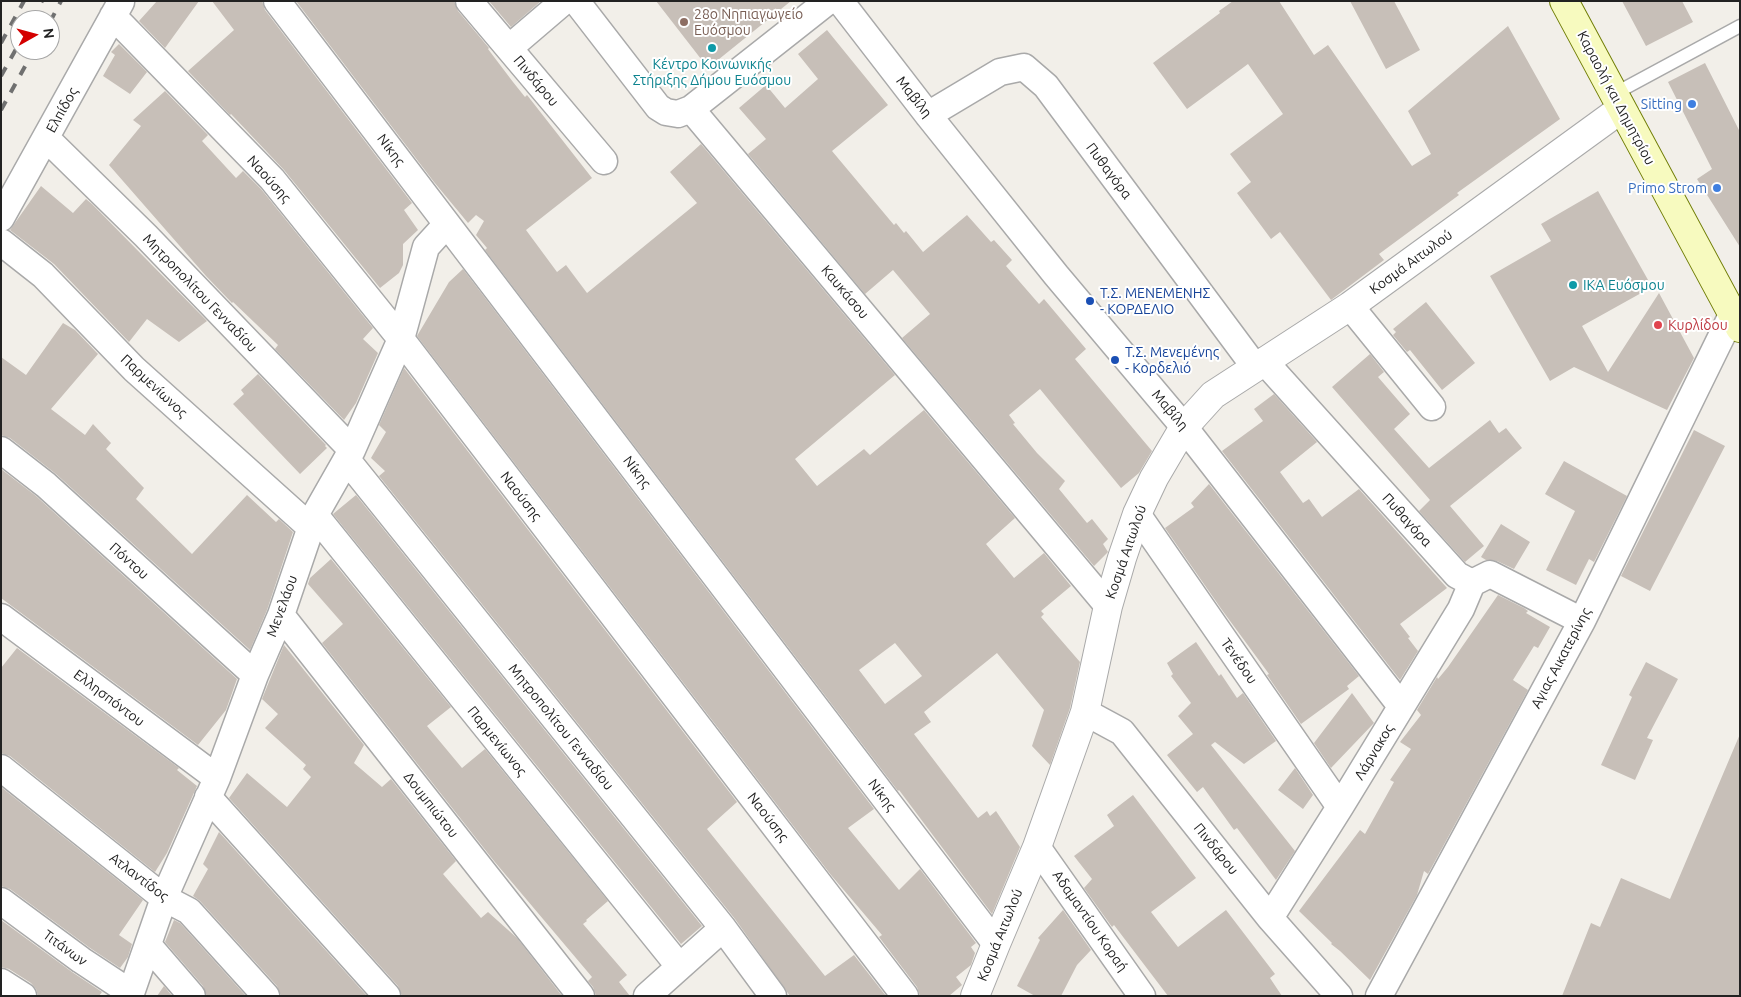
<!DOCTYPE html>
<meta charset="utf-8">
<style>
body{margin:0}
#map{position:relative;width:1741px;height:997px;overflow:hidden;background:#f2efe9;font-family:Ubuntu,sans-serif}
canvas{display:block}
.frame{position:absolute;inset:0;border:2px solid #222;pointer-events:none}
.north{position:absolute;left:10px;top:10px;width:50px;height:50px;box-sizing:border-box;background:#fff;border:1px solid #a7a7a7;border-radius:50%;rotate:83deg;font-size:14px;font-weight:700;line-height:20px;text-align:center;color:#222}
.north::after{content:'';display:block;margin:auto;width:18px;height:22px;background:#d40000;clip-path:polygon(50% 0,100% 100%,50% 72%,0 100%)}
</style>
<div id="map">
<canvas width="1741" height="997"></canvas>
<div class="frame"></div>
<div class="north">N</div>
</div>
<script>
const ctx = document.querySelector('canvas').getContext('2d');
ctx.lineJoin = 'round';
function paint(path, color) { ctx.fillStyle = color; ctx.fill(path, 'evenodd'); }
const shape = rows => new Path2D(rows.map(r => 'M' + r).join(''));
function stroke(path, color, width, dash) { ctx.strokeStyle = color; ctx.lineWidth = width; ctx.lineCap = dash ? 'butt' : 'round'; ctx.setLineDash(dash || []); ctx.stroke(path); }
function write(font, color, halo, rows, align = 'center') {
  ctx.font = font + ' Ubuntu,sans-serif'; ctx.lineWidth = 4; ctx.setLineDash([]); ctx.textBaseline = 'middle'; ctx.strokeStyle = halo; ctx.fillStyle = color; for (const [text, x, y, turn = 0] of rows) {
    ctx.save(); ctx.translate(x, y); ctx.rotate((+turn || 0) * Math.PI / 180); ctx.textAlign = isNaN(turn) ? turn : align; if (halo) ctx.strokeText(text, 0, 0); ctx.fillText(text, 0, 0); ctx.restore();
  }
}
paint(shape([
 [157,1,199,1,165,48,139,21],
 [212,1,262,1,265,10,412,203,404,210,418,230,403,244,403,265,399,273,380,288,284,170,231,114,230,115,188,71,234,30],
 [296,1,454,1,458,11,489,48,488,49,513,82,525,97,527,95,592,178,526,230,557,272,566,265,587,293,697,203,670,172,701,144,895,375,795,459,817,486,864,449,870,455,924,410,1015,518,986,544,1014,578,1044,553,1071,586,1041,611,1044,614,1041,617,1080,662,1070,708,1050,765,1032,746,1044,710,997,653,924,712,931,722,914,734,978,818,987,811,990,816,996,811,1020,847,992,914,899,790,898,791,485,250,487,248,476,235,484,221,476,215,468,223,434,182],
 [895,643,922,676,885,704,859,670],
 [489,1,541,1,511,27],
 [656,1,791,1,708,68],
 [1233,1,1279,1,1314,55,1328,45,1412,166,1431,154,1408,111,1508,26,1560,119,1457,193,1459,195,1379,254,1384,260,1331,300,1280,232,1271,239,1237,193,1251,182,1230,154,1283,114,1248,64,1187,109,1153,63,1220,13,1219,11],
 [1350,1,1394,1,1420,50,1386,69],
 [1622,1,1682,1,1693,22,1646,46],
 [827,30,888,105,832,151,894,225,896,223,904,233,906,231,923,252,967,215,991,242,994,240,1012,260,1006,266,1039,304,1044,299,1086,349,1075,359,1152,451,1139,473,1121,488,1040,389,1009,415,1015,423,1013,424,1037,453,1065,481,1059,489,1087,523,1092,519,1108,539,1103,544,1108,552,1094,566,902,338,930,314,893,270,865,294,748,154,766,139,739,108,766,85,785,108,818,79,798,54],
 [119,44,147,72,130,94,103,76,115,55,111,52],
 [1705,63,1740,132,1740,247,1697,179,1712,169,1668,82],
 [165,91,208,135,202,141,236,178,243,171,261,189,373,328,363,339,378,353,356,403,344,420,275,349,278,345,233,302,232,303,206,276,109,165,141,126,133,120],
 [41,186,73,213,86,199,92,204,207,321,179,342,147,319,129,342,54,264,10,230],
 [1598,191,1652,287,1582,326,1608,372,1659,293,1694,358,1667,410,1574,367,1550,381,1490,276,1551,241,1541,224],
 [463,269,874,809,848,828,899,890,920,869,976,943,971,947,975,953,971,965,956,977,962,985,949,996,920,996,917,987,879,937,882,935,831,875,417,336,449,282],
 [1426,302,1475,363,1442,390,1410,350,1407,352,1393,335,1396,332,1393,329],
 [63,323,75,330,98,354,51,409,85,435,93,424,111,443,106,449,144,488,136,499,192,554,247,495,276,522,279,519,293,532,267,610,250,650,56,474,10,438,1,435,1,357,26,375],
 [1370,354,1384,372,1378,377,1410,414,1394,429,1429,468,1490,420,1499,433,1506,428,1522,448,1450,506,1484,546,1465,562,1419,511,1430,500,1332,387],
 [404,368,737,802,707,829,825,976,854,955,886,996,790,996,735,919,379,476,385,471,371,458,386,432,379,425],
 [258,374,326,445,325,446,327,448,300,474,233,404,244,394,241,390],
 [1274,394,1317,442,1280,472,1303,503,1309,499,1322,517,1359,489,1447,588,1400,624,1410,637,1408,638,1418,651,1400,680,1222,451,1263,421,1254,409],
 [1694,430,1725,446,1650,591,1621,576],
 [1564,461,1627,496,1594,562,1589,559,1576,585,1546,570,1575,511,1545,494],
 [1,469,36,496,237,679,226,710,198,745,1,598],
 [1209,484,1359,676,1347,686,1349,689,1301,724,1267,675,1269,674,1222,610,1165,528,1194,507,1191,503],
 [356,495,702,926,681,944,333,514],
 [1501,524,1530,542,1514,569,1497,561,1486,560,1481,557],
 [331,559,451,707,427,726,462,768,485,749,608,901,586,920,587,921,583,924,627,975,619,982,630,996,596,996,593,987,588,981,592,977,494,861,322,643,343,624,308,584,310,578],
 [1498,595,1524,608,1528,611,1526,613,1550,627,1538,648,1534,646,1513,680,1528,690,1428,874,1424,871,1417,895,1370,980,1340,951,1331,944,1332,943,1299,911,1360,830,1365,834,1394,782,1390,780,1411,749,1400,742,1421,715,1417,710,1437,677,1438,679,1448,667],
 [1196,642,1219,676,1221,674,1237,698,1243,693,1276,741,1244,764,1215,742,1211,745,1295,851,1276,880,1237,828,1234,830,1203,787,1197,792,1167,755,1193,734,1178,716,1191,703,1171,676,1173,674,1167,663],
 [284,645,364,745,354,763,382,787,391,779,456,861,443,874,481,918,488,912,517,938,562,996,402,996,398,986,229,798,247,773,287,807,311,777,303,769,306,765,265,728,278,714,262,699],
 [17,648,179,768,177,770,197,786,167,853,155,872,10,756,1,753,1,668],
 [1646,662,1678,679,1647,738,1653,740,1635,780,1601,765,1632,697,1629,695],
 [1352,693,1374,723,1331,768,1314,743],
 [1740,734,1740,996,1562,996,1591,923,1600,927,1621,878,1670,899],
 [1295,768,1313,795,1303,809,1278,790],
 [1,787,143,900,119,935,132,944,128,957,120,968,90,948,10,889,1,886],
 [1133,795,1196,878,1151,912,1178,947,1226,910,1275,974,1270,978,1282,996,1168,996,1114,925,1112,927,1084,888,1092,879,1074,856,1114,826,1107,815],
 [219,832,367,996,281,996,277,986,200,901,193,896,208,869,203,864],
 [1063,910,1091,950,1077,965,1061,996,1035,996,1017,986,1040,940,1038,938],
 [1,920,72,972,102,992,99,996,38,996,36,989,31,983,9,969,1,967],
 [174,920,180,923,246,996,207,996,203,986,165,942],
 [164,986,172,996,157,996]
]), '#c7bfb8');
const service = shape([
 [1614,94,1740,26]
]);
const minor = shape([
 [277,1,996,944],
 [469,1,604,161],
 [576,1,658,107,666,112,678,114,691,109,828,1],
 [840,1,928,115,1056,275,1184,427,1401,706],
 [113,16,272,179,401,339,905,996],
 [509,48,564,1],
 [691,109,1108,606],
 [928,115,1000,72,1024,67,1046,86,1255,367],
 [46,138,146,236,352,450],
 [1,218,121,2],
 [1,242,43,275,134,369,310,527],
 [1350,306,1432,407],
 [1264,361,1457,575,1472,583,1490,574,1582,621],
 [1,450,46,485,255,675],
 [347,460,723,928,773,996],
 [1137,514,1340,807],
 [315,515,679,966],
 [281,615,581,996],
 [1,617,217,778],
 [1085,712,1122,732,1270,918,1339,996],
 [1,768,164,898,189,911,266,996],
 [208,797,387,996],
 [1037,847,1142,996],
 [1,901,81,960,131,993],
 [1270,918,1340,807,1461,609,1472,583],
 [148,945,192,996],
 [1,982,23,996],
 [130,996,164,898,217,778,255,675,281,615,315,515,352,450,401,339,426,247,447,224],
 [647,996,723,928],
 [1379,996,1582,621,1732,315]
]);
const tertiary = shape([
 [975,996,996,944,1037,847,1085,712,1108,606,1122,558,1137,514,1154,478,1184,427,1213,395,1350,306,1621,109]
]);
const secondary = shape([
 [1564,1,1740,328]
]);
stroke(service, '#a9a9a9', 15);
stroke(minor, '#a9a9a9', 29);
stroke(tertiary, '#a9a9a9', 30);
stroke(secondary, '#707d05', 30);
stroke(service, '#fff', 12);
stroke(minor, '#fff', 26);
stroke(tertiary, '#fff', 28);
stroke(secondary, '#f7fabf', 28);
stroke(shape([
 [32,20,42,1],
 [50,22,61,1],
 [1,43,24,1],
 [1,76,20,42],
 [1,110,34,50]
]), '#707070', 4, [10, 10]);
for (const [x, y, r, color] of [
 [684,22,5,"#8d6e63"],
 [712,48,5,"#0f9aa8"],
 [1692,104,5,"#3f7fe0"],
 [1717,188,5,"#3f7fe0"],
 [1573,285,5,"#0f9aa8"],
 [1090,301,5,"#1a4fb4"],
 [1658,325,5,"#e0444e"],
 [1115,360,5,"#1a4fb4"]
]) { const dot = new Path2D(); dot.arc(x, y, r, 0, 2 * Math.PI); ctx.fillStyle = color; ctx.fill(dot); stroke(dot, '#fff', 2); }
write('14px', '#785e54', '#fff', [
 ["28ο Νηπιαγωγείο",694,14],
 ["Ευόσμου",694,30]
], 'left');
write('14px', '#0d838f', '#fff', [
 ["Κέντρο Κοινωνικής",712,64],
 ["Στήριξης Δήμου Ευόσμου",712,80],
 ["ΙΚΑ Ευόσμου",1583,285,"left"]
]);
write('14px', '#222', '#fff', [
 ["Πινδάρου",536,81,50],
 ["Μαβίλη",914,97,52],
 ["Καραολή και Δημητρίου",1616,98,62],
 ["Ελπίδος",62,110,-61],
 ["Νίκης",391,150,53],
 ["Πυθαγόρα",1109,171,53],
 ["Ναούσης",269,179,48],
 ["Κοσμά Αιτωλού",1411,262,-36],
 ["Καυκάσου",845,292,50],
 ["Μητροπολίτου Γενναδίου",200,293,46],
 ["Παρμενίωνος",154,386,43],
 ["Μαβίλη",1170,410,50],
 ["Νίκης",637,472,53],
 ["Ναούσης",521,496,52],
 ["Πυθαγόρα",1407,520,48],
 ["Κοσμά Αιτωλού",1126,552,-71],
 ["Πόντου",129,561,42],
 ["Μενελάου",282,606,-70],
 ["Αγιας Αικατερίνης",1561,658,-62],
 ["Τενέδου",1239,661,55],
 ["Ελλησπόντου",109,698,37],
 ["Μητροπολίτου Γενναδίου",561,727,51],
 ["Παρμενίωνος",497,741,51],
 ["Λάρνακος",1374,752,-59],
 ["Νίκης",882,795,53],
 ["Δουμπιώτου",431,805,52],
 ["Ναούσης",768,817,52],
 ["Πινδάρου",1216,849,51],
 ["Ατλαντίδος",139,877,37],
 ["Αδαμαντίου Κοραή",1090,921,55],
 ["Κοσμά Αιτωλού",1000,935,-68],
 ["Τιτάνων",65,948,36]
]);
write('14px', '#366cbe', '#fff', [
 ["Sitting",1682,104],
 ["Primo Strom",1707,188]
], 'right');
write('14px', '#164399', '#fff', [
 ["Τ.Σ. ΜΕΝΕΜΕΝΗΣ",1100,293],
 ["- ΚΟΡΔΕΛΙΟ",1100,309],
 ["Τ.Σ. Μενεμένης",1125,352],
 ["- Κορδελιό",1125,368]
], 'left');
write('14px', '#be3a42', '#fff', [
 ["Κυρλίδου",1668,325]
], 'left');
</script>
